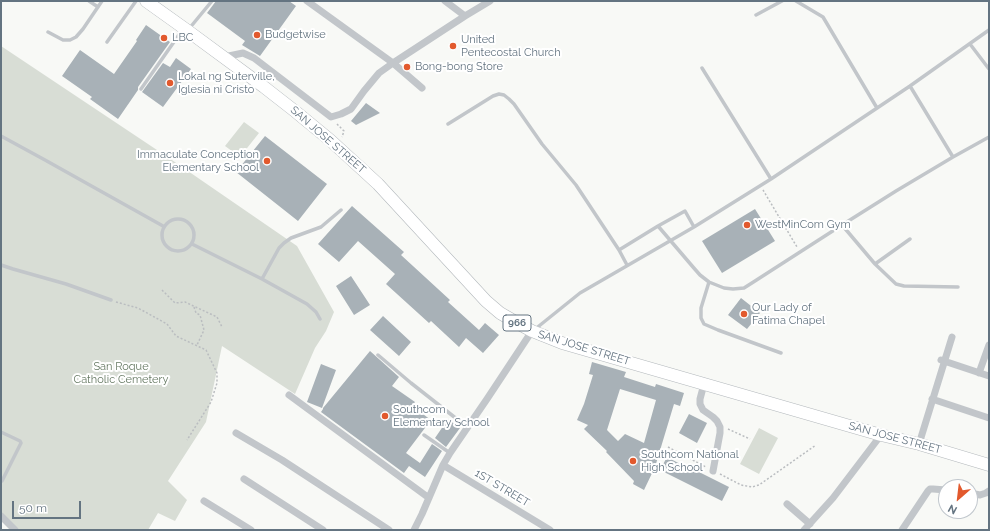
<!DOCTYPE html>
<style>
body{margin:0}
#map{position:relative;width:990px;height:531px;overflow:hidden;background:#f8f9f6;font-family:Raleway,sans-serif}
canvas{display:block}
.frame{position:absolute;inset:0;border:2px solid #647481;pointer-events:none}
.north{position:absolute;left:938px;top:479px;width:40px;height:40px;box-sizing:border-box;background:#fff;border:1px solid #c1c7cd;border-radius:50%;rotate:208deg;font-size:11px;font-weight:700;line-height:16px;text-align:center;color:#647481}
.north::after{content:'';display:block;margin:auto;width:14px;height:18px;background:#e2592d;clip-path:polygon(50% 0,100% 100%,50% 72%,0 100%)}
.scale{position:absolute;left:12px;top:501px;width:69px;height:18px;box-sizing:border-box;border:2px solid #647481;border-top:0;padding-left:5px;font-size:12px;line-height:14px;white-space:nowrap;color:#647481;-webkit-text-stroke:3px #fff;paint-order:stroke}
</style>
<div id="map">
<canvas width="990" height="531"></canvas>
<div class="frame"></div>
<div class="north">N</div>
<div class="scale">50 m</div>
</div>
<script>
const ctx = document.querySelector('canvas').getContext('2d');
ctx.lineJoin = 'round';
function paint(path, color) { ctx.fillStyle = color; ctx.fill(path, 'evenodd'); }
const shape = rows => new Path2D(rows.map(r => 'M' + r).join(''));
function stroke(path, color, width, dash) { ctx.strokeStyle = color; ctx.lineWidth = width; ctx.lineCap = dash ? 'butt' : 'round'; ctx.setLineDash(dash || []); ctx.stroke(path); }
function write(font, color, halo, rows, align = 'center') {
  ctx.font = font + ' Raleway,sans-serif'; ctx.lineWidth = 4; ctx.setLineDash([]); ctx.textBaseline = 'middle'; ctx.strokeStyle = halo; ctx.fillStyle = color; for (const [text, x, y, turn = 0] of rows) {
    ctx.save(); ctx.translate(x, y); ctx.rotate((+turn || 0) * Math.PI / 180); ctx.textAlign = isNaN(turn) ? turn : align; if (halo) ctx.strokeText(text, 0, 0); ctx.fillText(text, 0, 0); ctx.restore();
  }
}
paint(shape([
 [1,46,169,158,297,246,334,312,326,331,315,348,295,394,222,346,206,422,168,481,187,500,175,521,158,513,148,530,18,530,1,513],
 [244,122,259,133,240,157,225,146],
 [759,428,778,438,759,474,740,464]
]), '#d8ddd5');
paint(shape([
 [216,1,289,1,296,6,260,56,242,45,245,41,207,13],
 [146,25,170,42,138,87,138,90,118,119,90,99,92,97,62,76,80,50,114,74,137,41,136,40],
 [176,58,191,69,163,107,142,92,163,63,170,67],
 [366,103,380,113,356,125,351,121],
 [265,136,327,184,298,221,236,172],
 [352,206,404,252,401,255,450,300,448,302,479,330,485,323,499,335,483,353,466,338,459,347,431,321,429,323,386,284,395,274,358,241,339,262,318,244],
 [755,209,775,241,722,273,702,241],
 [351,276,370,305,354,315,336,286],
 [741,298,760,313,747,329,728,315],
 [383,316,411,342,399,356,370,330],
 [370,351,399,377,392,386,415,402,412,406,431,420,406,453,420,463,432,444,442,451,425,477,409,466,404,473,321,412,323,409,323,408],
 [592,362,626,372,624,377,655,387,656,384,684,393,680,406,674,404,655,467,644,490,633,484,634,481,606,452,607,451,584,429,588,425,577,420,584,404,593,375,589,374],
 [620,389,656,400,644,443,625,434,618,441,607,430],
 [321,364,336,370,322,408,307,402],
 [689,414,707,423,697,443,679,433],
 [448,419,460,428,446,447,435,438],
 [667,457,684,466,685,465,729,487,722,501,660,470]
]), '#a8b1b7');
const primary = shape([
 [146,1,188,31,264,87,296,112,330,140,378,184,486,301,500,313,519,324,532,331,562,343,881,435,919,444,989,465]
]);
stroke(primary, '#b3b8bc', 13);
stroke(shape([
 [337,124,344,131,342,137],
 [763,190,797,247],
 [162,290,175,303,185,302,217,317,222,327],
 [116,302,138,308,167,324,176,336,206,350,217,373,217,383,211,402,187,440],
 [194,307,196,313,200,315,204,330,197,345],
 [728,429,750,439],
 [668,447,706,467],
 [720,474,741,485,752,487,759,485,816,445]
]), '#babdc0', 1.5, [2, 2]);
stroke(shape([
 [89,1,98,7],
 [796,1,823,17,877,108],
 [756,15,782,1],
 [188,30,212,1],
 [48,32,63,40,70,40,76,37,83,29,102,1],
 [107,42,136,1],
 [970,44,989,69],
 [702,68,771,179],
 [910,86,953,157],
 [141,89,183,29],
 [448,124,493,96,499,94,504,95,509,99,514,104,542,144,576,185,619,250,627,265],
 [1,136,45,160,163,226],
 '162 235a16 16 0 1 1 32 0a16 16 0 1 1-32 0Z',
 [842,225,875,264,896,284,904,286,958,287],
 [658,226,693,267,700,275,709,282,724,288,733,289,744,288,755,281,842,225,896,191,953,157,989,137],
 [192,244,262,279,307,304,316,312,320,319],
 [619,250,658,226,685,211,694,227],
 [875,264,910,239],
 [1,265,13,269,66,284,111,300],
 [262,279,279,248,284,243,291,238,321,227,341,210],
 [709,282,701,308,701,318,704,324,718,330,781,353],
 [534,330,580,293,694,227,771,179,910,86,989,30],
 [378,355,411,383,467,427],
 [1,432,20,441,21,443,2,481],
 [424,435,450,453]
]), '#c2c6ca', 3.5);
stroke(shape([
 [307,1,393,63,422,88],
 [445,1,465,16],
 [224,57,243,53,254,58,331,117,341,114,351,109,364,91,379,73,393,63,465,16,490,1],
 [941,360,989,376],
 [979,373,989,345],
 [704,384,700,399,700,404,703,410,713,417,717,421,720,427,720,433,713,471],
 [289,395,429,498],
 [932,399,989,418],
 [236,433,282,460,389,530],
 [919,444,952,337],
 [443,465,550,530],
 [244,479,323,530],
 [970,493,980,495,986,493,989,491],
 [204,501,251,530],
 [787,504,810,524],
 [1,516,15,530],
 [414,530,422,514,443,465,450,453,487,399,532,331],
 [804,530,833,498,881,435],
 [902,530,928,491,930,489,933,489,946,490]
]), '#c2c6ca', 7);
stroke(primary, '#fff', 12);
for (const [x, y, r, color] of [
 [257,35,4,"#e2592d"],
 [164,38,4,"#e2592d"],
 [453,46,4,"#e2592d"],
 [407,67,4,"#e2592d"],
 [170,83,4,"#e2592d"],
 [267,161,4,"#e2592d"],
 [747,225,4,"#e2592d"],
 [744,314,4,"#e2592d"],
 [385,416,4,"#e2592d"],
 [633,461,4,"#e2592d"]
]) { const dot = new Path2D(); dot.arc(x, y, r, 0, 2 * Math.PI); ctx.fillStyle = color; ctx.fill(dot); stroke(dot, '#fff', 1.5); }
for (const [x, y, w] of [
 [517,323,28]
]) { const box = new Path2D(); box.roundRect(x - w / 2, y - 8, w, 16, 3); ctx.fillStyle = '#fff'; ctx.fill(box); stroke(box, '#647481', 1); }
write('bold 10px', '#647481', null, [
 ["966",517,323]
]);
write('11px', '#647481', '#fff', [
 ["Budgetwise",265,35],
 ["LBC",172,38],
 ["United",461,40],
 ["Pentecostal Church",461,53],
 ["Bong-bong Store",415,67],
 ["Lokal ng Suterville,",178,77],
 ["Iglesia ni Cristo",178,90],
 ["Immaculate Conception",259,155,"right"],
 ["Elementary School",259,168,"right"],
 ["WestMinCom Gym",755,225],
 ["Our Lady of",752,308],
 ["Fatima Chapel",752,321],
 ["Southcom",393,410],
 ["Elementary School",393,423],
 ["Southcom National",641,455],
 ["High School",641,468]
], 'left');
write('11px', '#647481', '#fff', [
 ["SAN JOSE STREET",328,140,41],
 ["SAN JOSE STREET",584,348,17],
 ["SAN JOSE STREET",895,438,15],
 ["1ST STREET",502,488,31]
]);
write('11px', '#667963', '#fff', [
 ["San Roque",121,367],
 ["Catholic Cemetery",121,380]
]);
</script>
